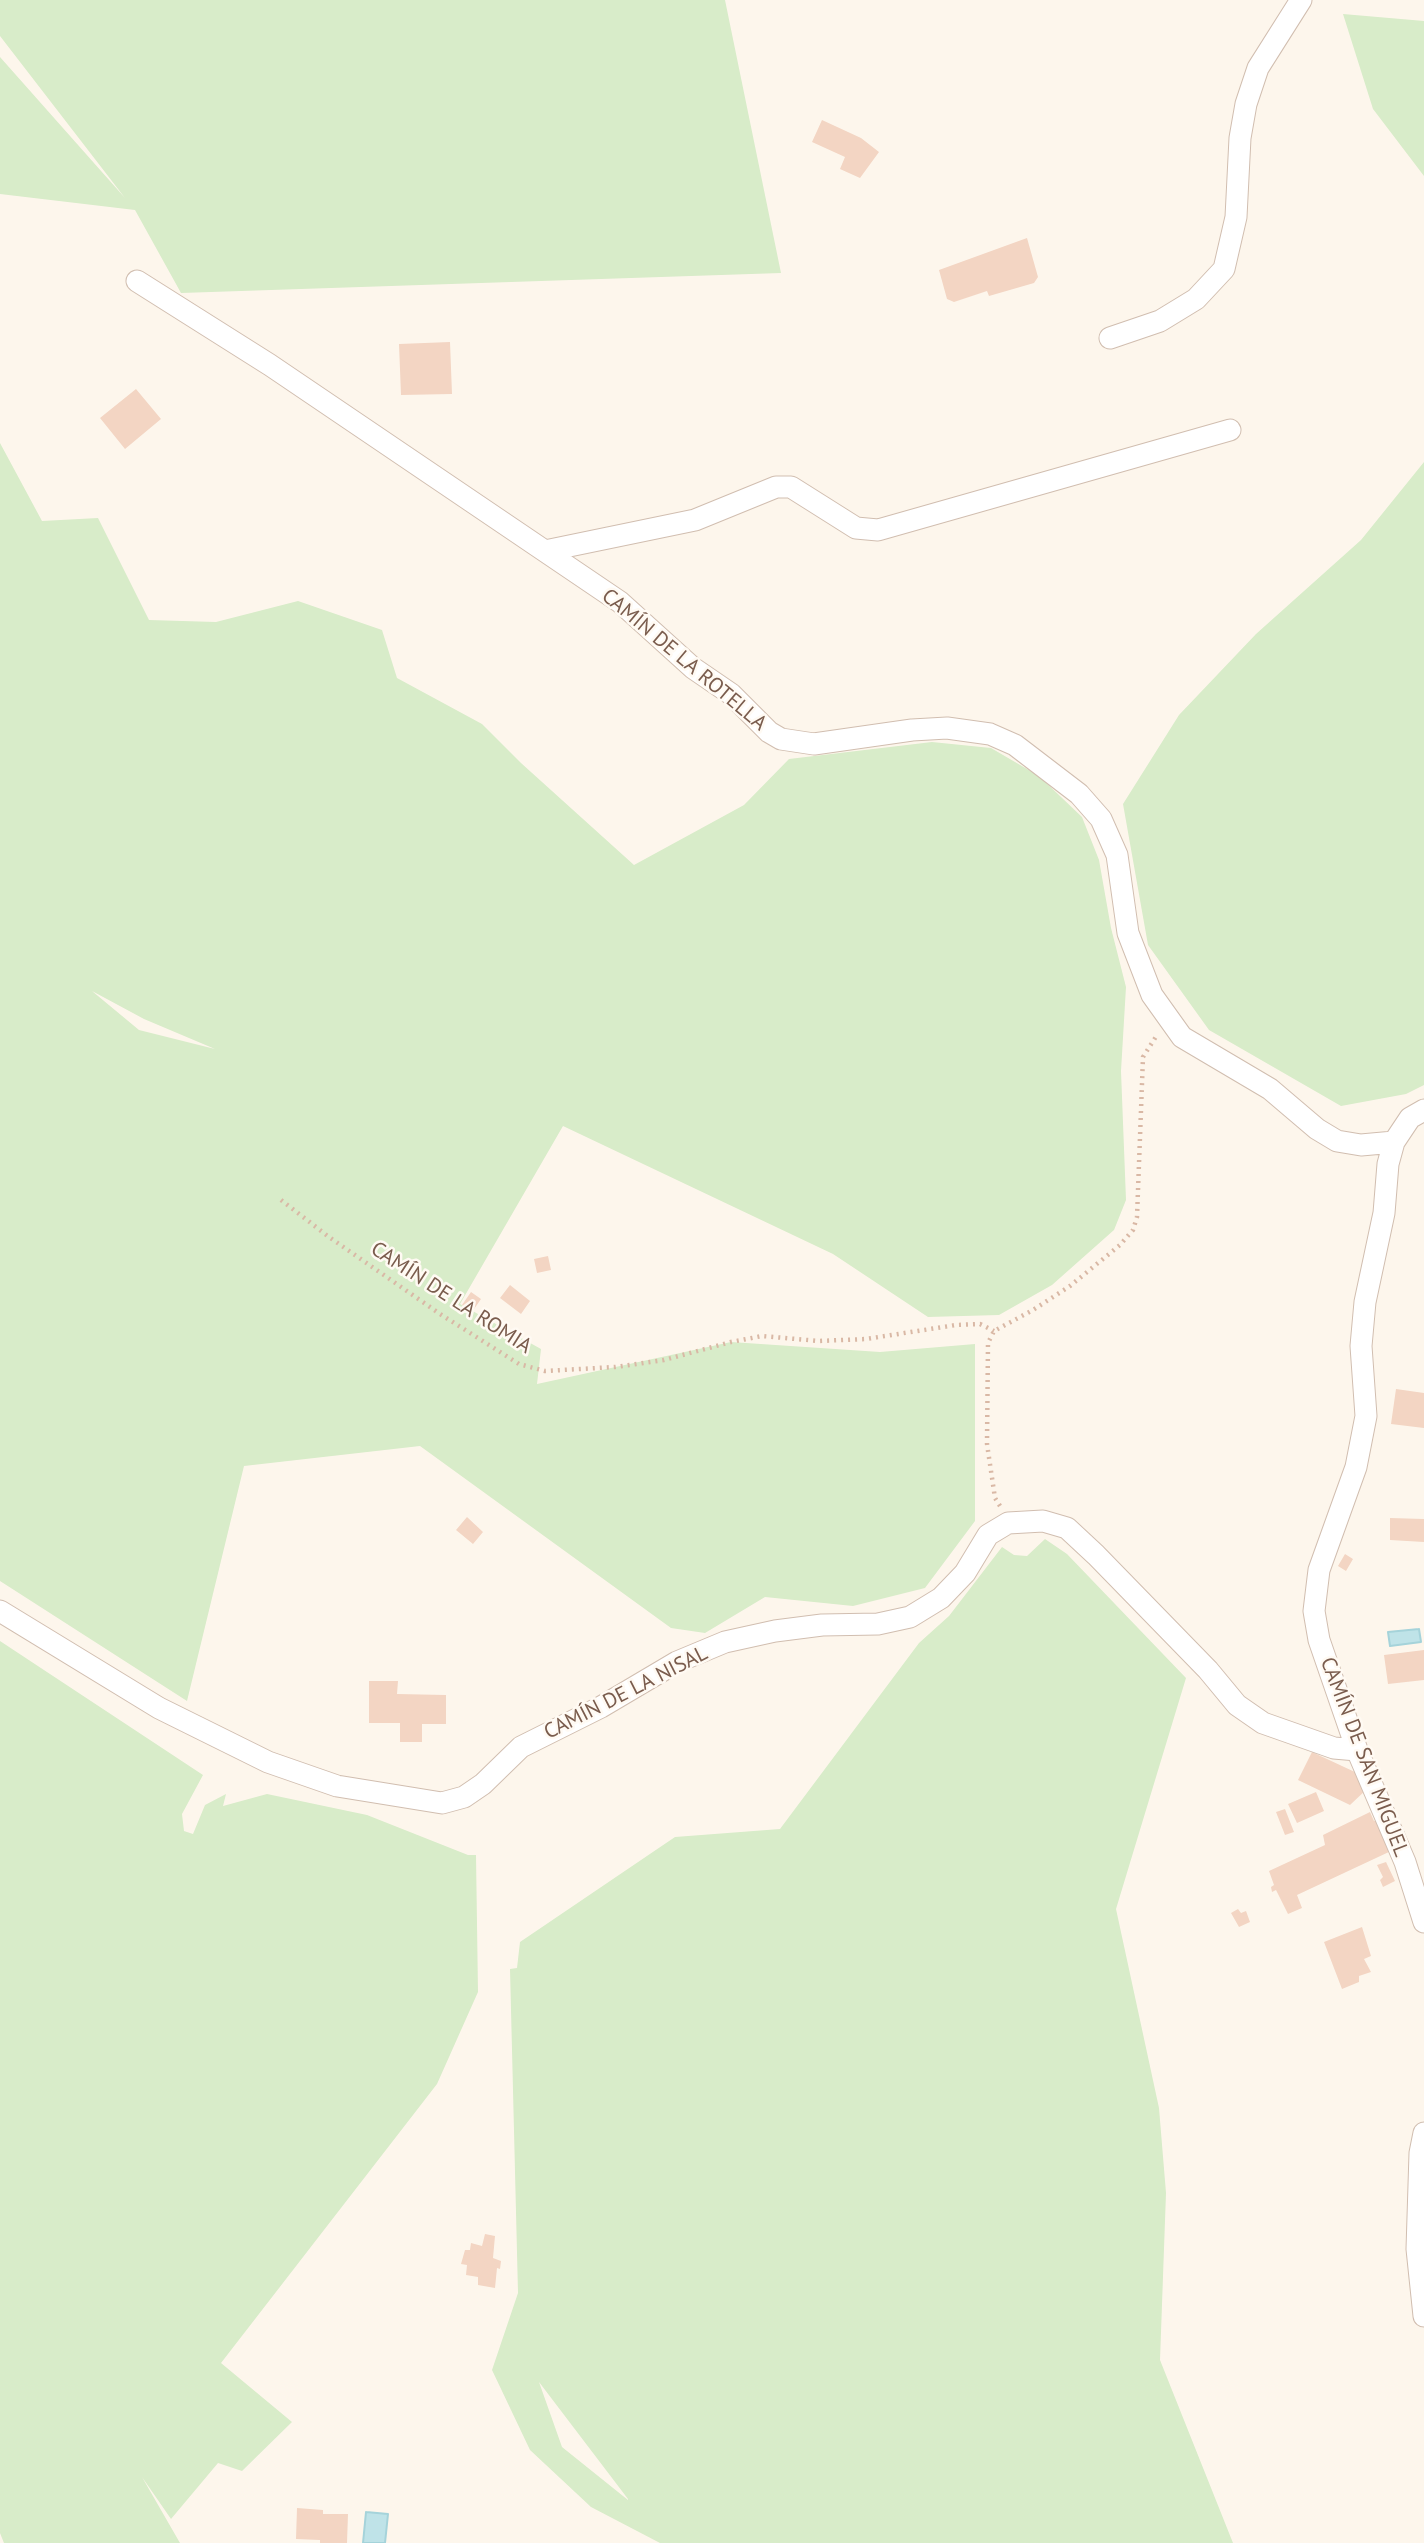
<!DOCTYPE html>
<meta charset="utf-8">
<style>
body{margin:0}
canvas{display:block;background:#fdf6ec}
</style>
<canvas width="1424" height="2543"></canvas>
<script>
const ctx = document.querySelector('canvas').getContext('2d');
ctx.lineJoin = 'round';
function paint(path, color) { ctx.fillStyle = color; ctx.fill(path, 'evenodd'); }
const shape = rows => new Path2D(rows.map(r => 'M' + r).join(''));
function stroke(path, color, width, dash) { ctx.strokeStyle = color; ctx.lineWidth = width; ctx.lineCap = dash ? 'butt' : 'round'; ctx.setLineDash(dash || []); ctx.stroke(path); }
function write(font, color, halo, rows, align = 'center') {
  ctx.font = font + ' "PT Sans",sans-serif'; ctx.lineWidth = 5; ctx.setLineDash([]); ctx.textBaseline = 'middle'; ctx.strokeStyle = halo; ctx.fillStyle = color; for (const [text, x, y, turn = 0] of rows) {
    ctx.save(); ctx.translate(x, y); ctx.rotate((+turn || 0) * Math.PI / 180); ctx.textAlign = isNaN(turn) ? turn : align; if (halo) ctx.strokeText(text, 0, 0); ctx.fillText(text, 0, 0); ctx.restore();
  }
}
paint(shape([
 [0,0,725,0,781,273,181,293,135,210,0,194,0,57,125,198,0,36],
 [1343,14,1424,21,1424,176,1373,109],
 [0,443,42,521,98,518,149,620,216,622,298,601,382,630,397,678,482,724,521,763,634,865,744,805,789,759,932,742,991,748,1039,776,1082,817,1099,860,1111,928,1126,987,1121,1071,1126,1200,1114,1230,1052,1285,999,1315,928,1317,833,1254,563,1126,460,1304,541,1349,537,1384,731,1342,880,1352,975,1344,975,1521,925,1588,853,1606,765,1597,705,1633,671,1628,420,1446,244,1466,187,1701,0,1581],
 [92,991,144,1019,215,1049,139,1030],
 [1424,462,1424,1085,1406,1094,1341,1106,1209,1030,1148,945,1123,804,1179,715,1256,634,1361,540],
 [1045,1539,1067,1554,1186,1678,1116,1909,1159,2108,1166,2193,1160,2360,1233,2543,660,2543,591,2507,530,2450,492,2370,518,2293,510,1969,517,1968,520,1942,675,1837,780,1829,919,1643,949,1616,1002,1547,1014,1555,1027,1556],
 [539,2382,628,2499,628,2500,562,2447],
 [0,1641,203,1775,182,1814,184,1831,193,1834,205,1805,226,1794,223,1806,267,1794,367,1815,468,1855,476,1855,478,1992,437,2084,221,2363,292,2422,242,2471,218,2463,171,2519,142,2477,180,2543,4,2543,0,2533]
]), '#d8ecc9');
const water = shape([
 [1419,1629,1421,1642,1390,1646,1388,1632,1419,1629],
 [366,2512,388,2514,385,2543,363,2543,366,2512]
]);
paint(water, '#bfe3e8');
stroke(water, '#a5d3da', 2);
paint(shape([
 [822,120,861,138,879,152,860,178,840,169,845,157,812,142],
 [1027,238,1038,277,1034,283,989,296,987,291,954,302,947,299,939,270],
 [450,342,452,394,401,395,399,344],
 [136,389,161,419,125,449,100,418],
 [548,1256,551,1270,537,1273,534,1259],
 [510,1285,530,1301,521,1314,500,1298],
 [471,1292,481,1299,472,1312,462,1305],
 [1396,1389,1424,1393,1424,1428,1391,1424],
 [467,1517,483,1532,473,1544,456,1530],
 [1390,1518,1424,1519,1424,1542,1390,1540],
 [1345,1554,1353,1559,1346,1571,1338,1566],
 [1424,1650,1424,1680,1388,1684,1384,1655],
 [369,1681,398,1681,397,1694,446,1695,446,1724,422,1724,422,1742,400,1742,400,1723,369,1723],
 [1312,1752,1357,1773,1367,1789,1350,1805,1298,1780],
 [1316,1792,1324,1811,1297,1823,1288,1804],
 [1285,1809,1294,1832,1285,1835,1276,1812],
 [1370,1812,1374,1821,1378,1820,1391,1851,1297,1895,1302,1908,1288,1914,1276,1890,1272,1892,1271,1887,1274,1885,1269,1871,1325,1845,1323,1835],
 [1386,1862,1395,1881,1383,1887,1380,1880,1383,1877,1377,1865],
 [1238,1909,1241,1913,1246,1911,1250,1922,1239,1927,1231,1913],
 [1362,1927,1371,1956,1364,1959,1371,1972,1359,1976,1359,1982,1342,1989,1324,1942],
 [485,2234,495,2236,493,2258,501,2261,500,2269,497,2268,495,2288,478,2285,478,2277,466,2275,467,2265,461,2264,465,2250,470,2250,471,2243,482,2246],
 [297,2508,323,2510,323,2514,348,2514,347,2543,320,2543,320,2540,296,2539]
]), '#f3d5c3');
const minor = shape([
 [137,281,270,365,620,602,693,668,731,694,769,732,781,739,814,744,912,730,947,728,990,734,1015,745,1079,794,1101,819,1117,855,1128,933,1152,995,1182,1037,1270,1089,1317,1129,1337,1141,1361,1145,1394,1142],
 [1110,338,1160,321,1196,299,1224,269,1236,217,1240,138,1246,104,1258,68,1301,0],
 [545,551,695,520,776,487,791,487,856,528,878,530,1230,430],
 [1424,1110,1410,1118,1394,1142,1388,1164,1384,1213,1365,1302,1361,1346,1366,1416,1356,1467,1319,1570,1314,1611,1319,1640,1357,1750,1405,1862,1424,1922],
 [0,1611,159,1708,268,1762,337,1786,442,1803,464,1797,483,1784,521,1747,601,1707,677,1662,725,1642,775,1631,822,1625,878,1624,910,1617,941,1598,965,1573,988,1535,1008,1523,1043,1521,1067,1528,1096,1555,1208,1670,1237,1705,1263,1723,1334,1748,1357,1750],
 [1424,2133,1420,2153,1417,2249,1424,2316]
]);
stroke(minor, '#d1beb0', 23);
stroke(shape([
 [281,1200,329,1237,440,1314,519,1364,545,1371,615,1367,664,1360,731,1342,762,1336,819,1341,866,1339,956,1325,980,1324,994,1331],
 [1000,1506,995,1498,987,1444,988,1343,994,1331,1033,1310,1070,1286,1120,1245,1133,1230,1137,1217,1143,1057,1157,1035]
]), '#d9b8a5', 4.5, [2, 5]);
stroke(minor, '#fff', 21);
write('21px', '#7a5c4d', '#fffaf3', [
 ["CAMÍN DE LA ROTELLA",684,660,40],
 ["CAMÍN DE LA ROMIA",451,1298,33],
 ["CAMÍN DE LA NISAL",626,1693,-27],
 ["CAMÍN DE SAN MIGUEL",1364,1757,69]
]);
</script>
